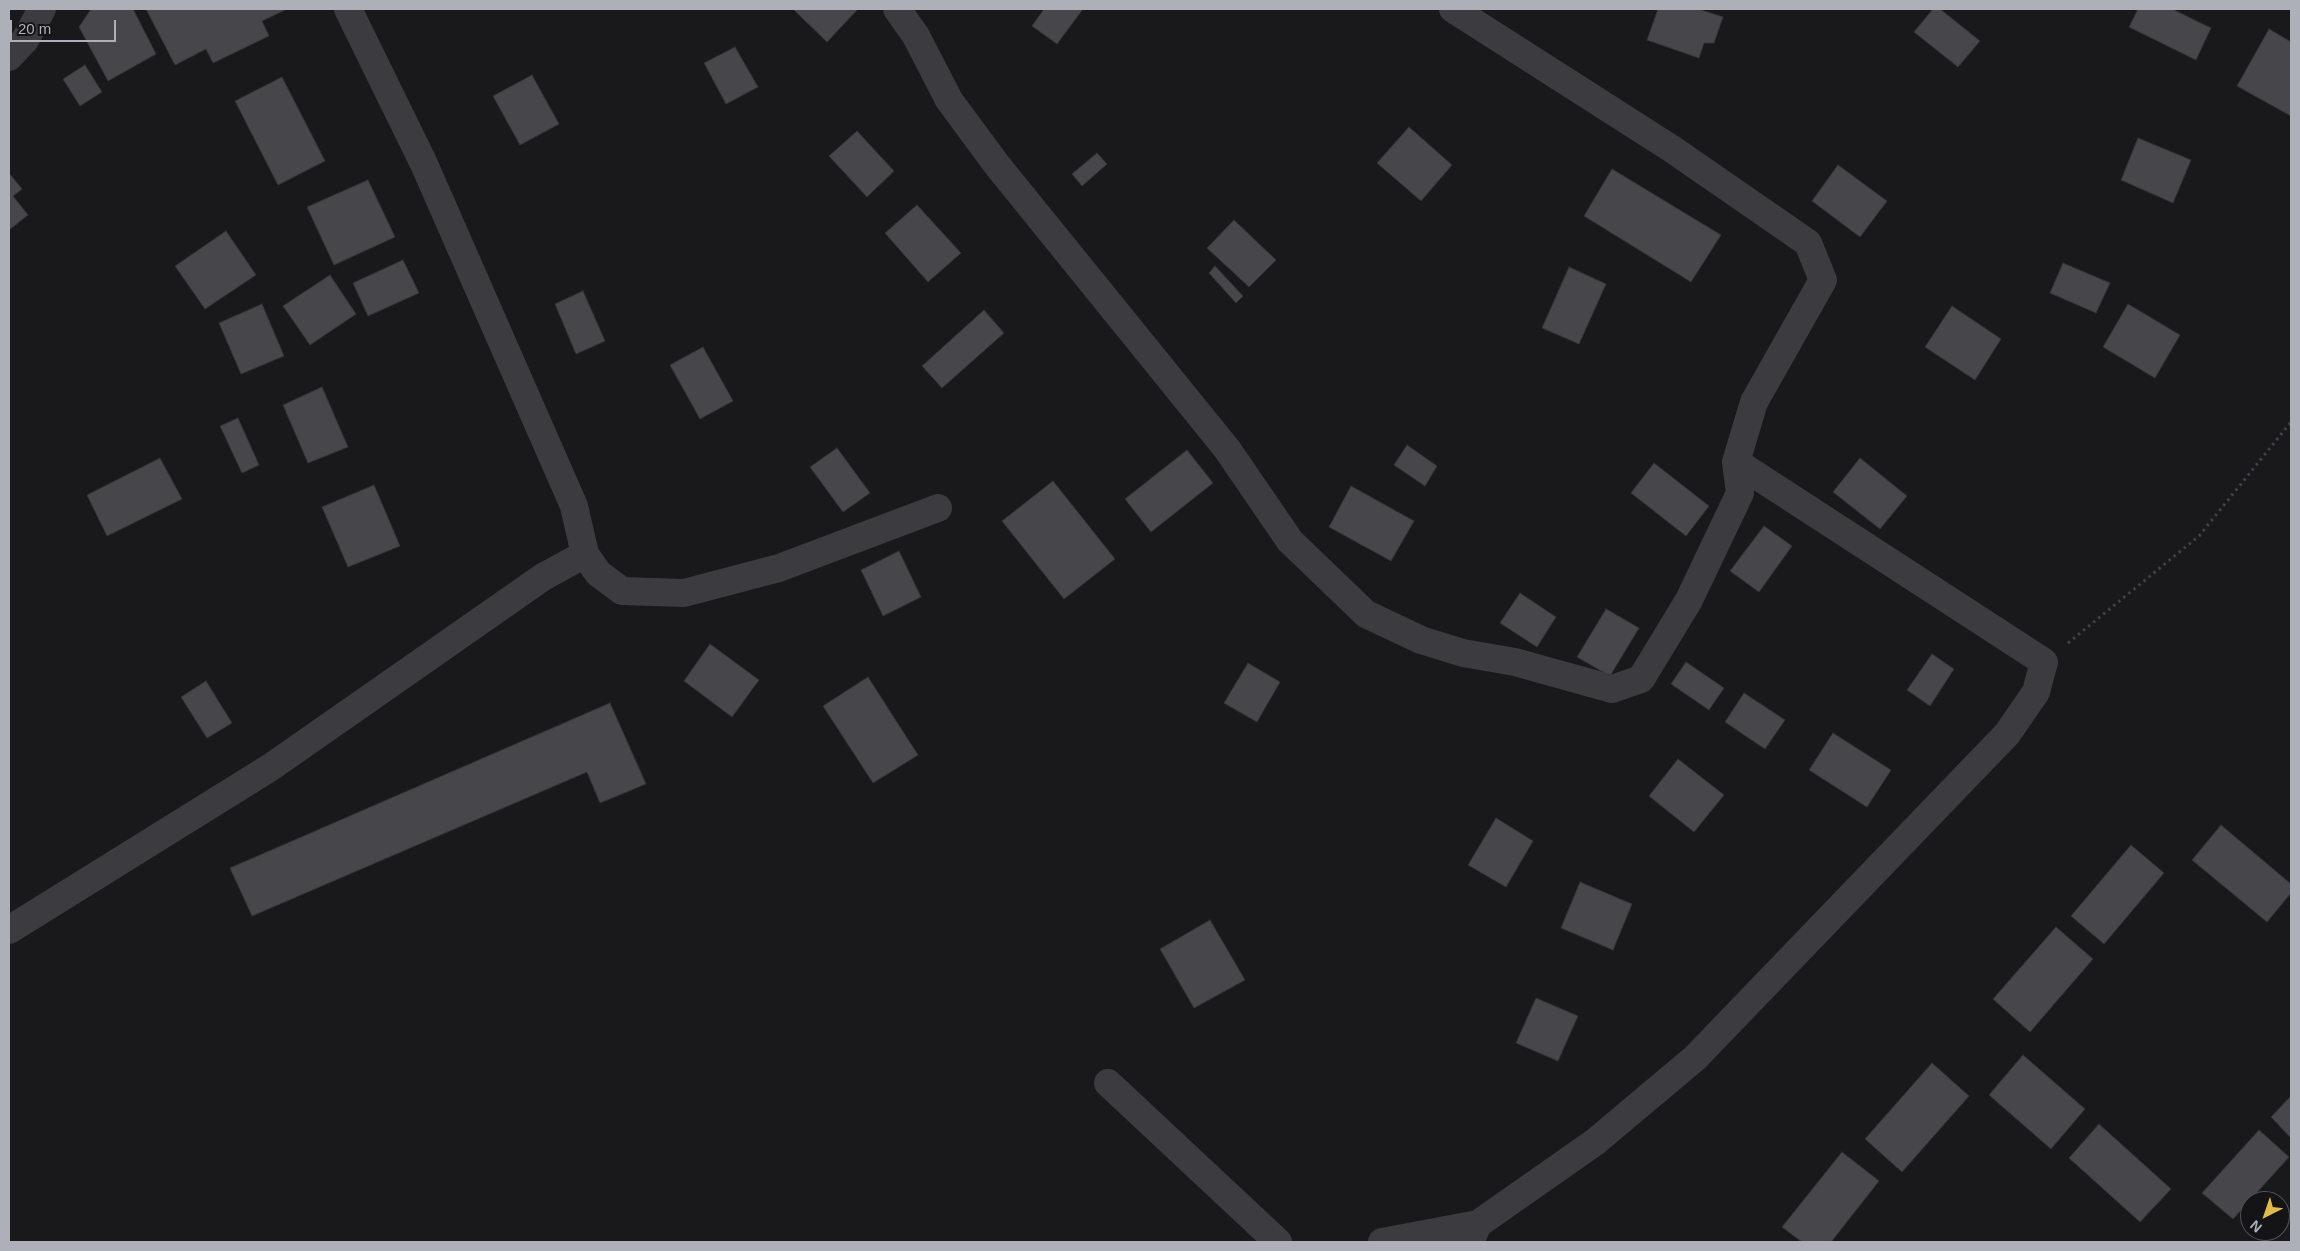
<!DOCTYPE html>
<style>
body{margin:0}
#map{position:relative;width:2300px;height:1251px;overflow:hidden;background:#19191b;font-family:Helvetica,sans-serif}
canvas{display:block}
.frame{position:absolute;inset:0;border:10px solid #adb0b9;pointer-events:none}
.north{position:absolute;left:2240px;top:1191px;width:50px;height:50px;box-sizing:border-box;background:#141416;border:1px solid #515257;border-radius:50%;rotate:221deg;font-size:14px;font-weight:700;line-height:20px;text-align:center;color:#adb0b9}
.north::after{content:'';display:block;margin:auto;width:18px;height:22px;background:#e0bb4c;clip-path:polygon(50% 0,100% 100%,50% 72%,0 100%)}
.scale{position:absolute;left:10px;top:20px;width:106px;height:22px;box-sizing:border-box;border:2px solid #adb0b9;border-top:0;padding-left:6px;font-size:15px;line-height:18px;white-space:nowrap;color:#adb0b9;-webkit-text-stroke:4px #141416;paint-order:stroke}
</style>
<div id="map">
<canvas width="2300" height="1251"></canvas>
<div class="frame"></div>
<div class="north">N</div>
<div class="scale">20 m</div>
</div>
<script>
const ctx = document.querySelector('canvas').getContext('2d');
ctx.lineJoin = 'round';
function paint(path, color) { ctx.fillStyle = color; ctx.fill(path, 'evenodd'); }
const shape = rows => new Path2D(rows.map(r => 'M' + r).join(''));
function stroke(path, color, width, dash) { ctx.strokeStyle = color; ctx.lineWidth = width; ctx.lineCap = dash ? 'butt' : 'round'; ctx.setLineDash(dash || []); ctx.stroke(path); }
const building = shape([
 [91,9,133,9,156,54,108,81,79,27,91,9],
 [146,9,287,9,262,21,269,36,213,63,206,49,175,65,146,9],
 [793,9,858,9,827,42,793,9],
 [1044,9,1083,9,1057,44,1032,26,1044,9],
 [1658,9,1698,9,1723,17,1714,43,1704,43,1699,58,1647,40,1658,9],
 [1933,9,1940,9,1980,41,1958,67,1914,32,1933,9],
 [2138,9,2172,9,2211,28,2196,60,2129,27,2138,9],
 [2269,29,2291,42,2291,116,2237,86,2269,29],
 [735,47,758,87,726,104,704,63,735,47],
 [85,65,102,92,80,106,63,79,85,65],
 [532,75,559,124,520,145,493,96,532,75],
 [282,77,325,161,278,185,235,101,282,77],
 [1409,127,1452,165,1421,201,1377,163,1409,127],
 [857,131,894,171,867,197,829,156,857,131],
 [2138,138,2191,160,2173,203,2121,180,2138,138],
 [1097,153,1107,164,1082,186,1072,174,1097,153],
 [1838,165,1887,201,1860,237,1812,201,1838,165],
 [1612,169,1721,235,1691,282,1584,216,1612,169],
 [9,173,22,189,13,196,28,215,9,230,9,173],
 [368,180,395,237,334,265,307,207,368,180],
 [917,205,961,253,928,282,885,233,917,205],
 [1234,220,1276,260,1249,287,1207,248,1234,220],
 [226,231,256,275,205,309,175,266,226,231],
 [403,260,419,293,368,316,353,283,403,260],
 [2063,263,2110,283,2096,313,2050,293,2063,263],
 [1215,266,1243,296,1236,303,1209,273,1215,266],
 [1569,267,1606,284,1579,344,1542,328,1569,267],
 [330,275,356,314,310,345,283,306,330,275],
 [583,291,605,341,576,354,555,304,583,291],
 [262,304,284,356,241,374,219,323,262,304],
 [2128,304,2180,335,2155,378,2103,347,2128,304],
 [1952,306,2001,339,1975,380,1925,347,1952,306],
 [984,310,1004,333,942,388,922,366,984,310],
 [703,347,733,401,700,419,670,365,703,347],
 [322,387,348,447,308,463,283,405,322,387],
 [238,418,259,465,242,473,220,426,238,418],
 [1407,445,1437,466,1425,486,1394,465,1407,445],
 [837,448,870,493,843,512,810,467,837,448],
 [1187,450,1213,483,1151,532,1125,499,1187,450],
 [160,458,182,499,107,536,87,495,160,458],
 [1860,458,1907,496,1880,529,1833,492,1860,458],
 [1654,463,1709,506,1686,536,1631,493,1654,463],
 [1053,481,1115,559,1064,599,1002,521,1053,481],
 [374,485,400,546,348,567,322,507,374,485],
 [1351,486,1414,521,1391,561,1329,527,1351,486],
 [1764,526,1792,546,1759,592,1730,571,1764,526],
 [899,551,921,597,883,616,861,570,899,551],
 [1520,593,1556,617,1537,647,1500,623,1520,593],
 [1606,609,1639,628,1610,676,1577,657,1606,609],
 [710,644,759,680,732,717,684,681,710,644],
 [1932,654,1954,669,1930,706,1907,690,1932,654],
 [1686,662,1724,688,1709,710,1671,684,1686,662],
 [1248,663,1280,682,1257,722,1224,703,1248,663],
 [868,677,918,755,873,783,823,706,868,677],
 [206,681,232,723,207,738,181,697,206,681],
 [1744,693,1785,720,1765,749,1725,722,1744,693],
 [610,703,646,784,600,803,587,772,252,916,230,868,610,703],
 [1833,733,1891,770,1867,807,1809,770,1833,733],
 [1678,759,1724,795,1694,832,1649,796,1678,759],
 [1496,818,1533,841,1506,887,1468,865,1496,818],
 [2221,825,2291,884,2291,893,2267,922,2192,860,2221,825],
 [2131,845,2164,873,2104,944,2071,916,2131,845],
 [1580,882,1632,904,1613,950,1561,928,1580,882],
 [1210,920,1245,980,1194,1008,1160,949,1210,920],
 [2056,927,2093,959,2030,1032,1993,999,2056,927],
 [1536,998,1578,1016,1558,1061,1516,1043,1536,998],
 [2023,1055,2085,1109,2051,1149,1989,1095,2023,1055],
 [1932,1063,1969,1096,1902,1172,1865,1139,1932,1063],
 [2291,1096,2291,1138,2271,1117,2291,1096],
 [2099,1124,2171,1189,2140,1222,2069,1158,2099,1124],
 [2259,1130,2289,1157,2233,1219,2202,1193,2259,1130],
 [1842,1152,1879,1181,1831,1242,1802,1242,1782,1227,1842,1152]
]);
paint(building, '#47464b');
stroke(building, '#343437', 1);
stroke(shape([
 [2068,643,2199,536,2291,422]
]), '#414247', 3, [2.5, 4]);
stroke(shape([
 [348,9,424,164,574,506,585,554,598,573,622,591,684,593,779,568,938,508],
 [897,9,916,36,949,100,997,165,1227,449,1290,541,1366,614,1421,640,1463,653,1515,662,1612,689,1641,679,1689,600,1740,493,1736,462,1754,402,1823,280,1808,243,1672,149,1453,9],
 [9,57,25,40,42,9],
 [9,930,271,767,543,577,585,554],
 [1108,1083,1278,1242],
 [1382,1242,1478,1224],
 [1470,1242,1478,1224,1595,1142,1695,1058,2007,734,2036,692,2044,662,1736,462]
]), '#3b3b40', 28);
</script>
